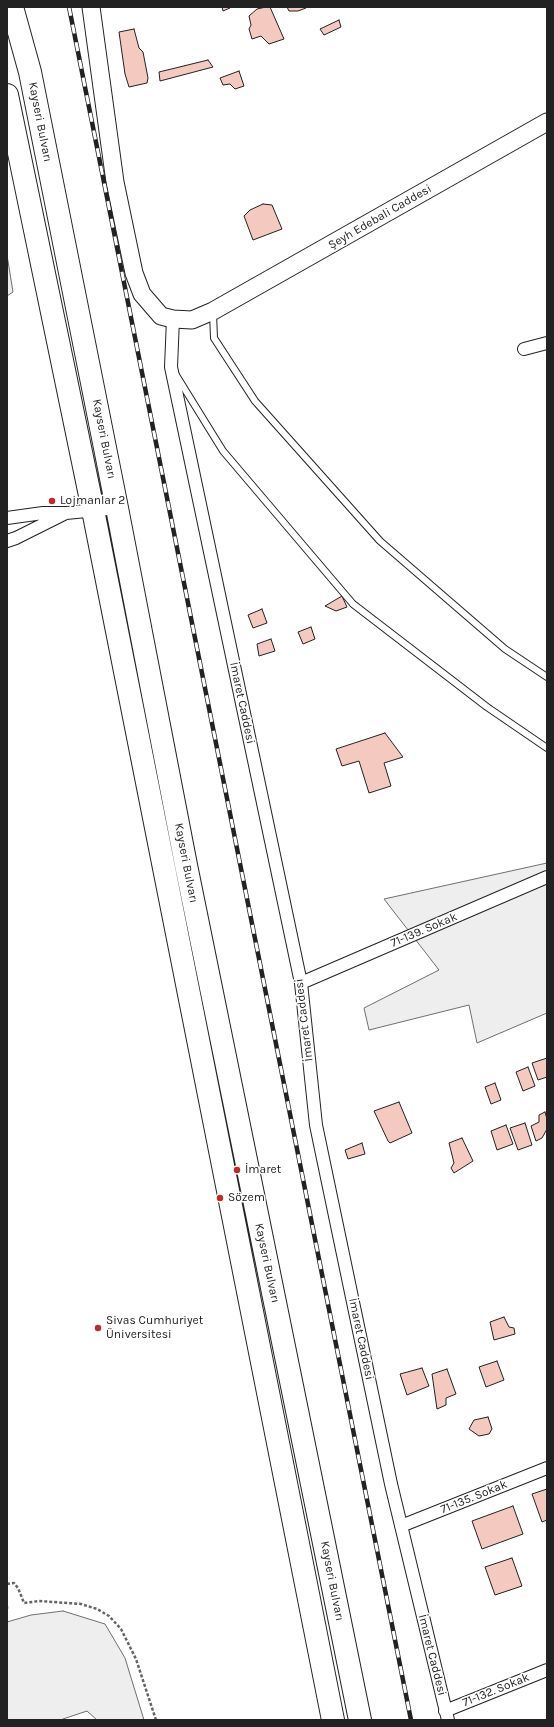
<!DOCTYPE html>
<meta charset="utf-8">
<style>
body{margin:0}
#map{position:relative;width:554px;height:1727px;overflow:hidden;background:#fff;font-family:Karla,sans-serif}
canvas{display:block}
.frame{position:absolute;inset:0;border:8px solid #222;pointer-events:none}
</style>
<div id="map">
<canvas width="554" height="1727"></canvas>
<div class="frame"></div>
</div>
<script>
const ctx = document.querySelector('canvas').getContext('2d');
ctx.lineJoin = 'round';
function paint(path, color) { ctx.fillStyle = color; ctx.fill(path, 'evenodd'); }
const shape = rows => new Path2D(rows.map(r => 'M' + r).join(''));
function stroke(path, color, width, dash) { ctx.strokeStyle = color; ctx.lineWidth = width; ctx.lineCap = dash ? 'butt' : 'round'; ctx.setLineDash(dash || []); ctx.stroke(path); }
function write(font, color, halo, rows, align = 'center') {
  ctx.font = font + ' Karla,sans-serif'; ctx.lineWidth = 3; ctx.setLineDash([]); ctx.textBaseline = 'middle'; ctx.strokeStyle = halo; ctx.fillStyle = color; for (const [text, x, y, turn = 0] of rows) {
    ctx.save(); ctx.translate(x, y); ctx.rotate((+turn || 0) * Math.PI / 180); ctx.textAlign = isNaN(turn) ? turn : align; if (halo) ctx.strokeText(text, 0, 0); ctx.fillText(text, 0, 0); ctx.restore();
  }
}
const green = shape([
 [7,255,13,292,7,296,7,255],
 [547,863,547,1013,477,1043,469,1005,369,1030,364,1008,439,970,384,899,547,863],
 [63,1611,105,1624,125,1658,144,1720,97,1720,87,1711,60,1720,7,1720,7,1622,31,1615,63,1611]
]);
paint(green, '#eee');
stroke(green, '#6f6f6f', 1);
const building = shape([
 [222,7,230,7,230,8,223,11,222,7],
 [266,7,270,7,284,39,269,44,261,36,252,39,249,29,251,25,249,16,257,9,266,7],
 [287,7,306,7,306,8,298,11,289,11,287,7],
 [339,20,341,27,324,35,320,29,339,20],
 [134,29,139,48,143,52,148,78,147,83,129,87,125,74,119,32,134,29],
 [208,60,213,67,160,81,159,72,208,60],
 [239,71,244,86,235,89,230,84,223,85,220,78,239,71],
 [263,204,272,205,282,229,253,240,244,216,250,210,263,204],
 [342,596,347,607,336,611,325,606,342,596],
 [262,609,267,623,253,628,248,615,262,609],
 [311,627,315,639,303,644,298,632,311,627],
 [271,639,275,651,259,656,257,644,271,639],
 [385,733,403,757,384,763,391,786,369,793,359,761,342,766,336,749,385,733],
 [547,1058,547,1077,538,1080,532,1063,547,1058],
 [528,1067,535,1086,523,1091,516,1072,528,1067],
 [495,1083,501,1100,491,1104,485,1087,495,1083],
 [399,1102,412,1133,390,1143,388,1141,374,1111,399,1102],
 [545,1112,547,1119,547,1129,542,1138,536,1141,531,1126,539,1122,539,1115,545,1112],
 [525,1123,532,1145,518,1150,510,1128,525,1123],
 [506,1125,513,1144,497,1150,491,1131,506,1125],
 [462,1138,473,1161,454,1173,451,1168,454,1163,449,1143,462,1138],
 [362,1143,365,1154,348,1159,345,1150,362,1143],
 [504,1317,509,1327,514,1328,515,1334,494,1340,490,1322,504,1317],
 [497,1361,504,1380,486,1387,479,1367,497,1361],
 [422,1368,429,1386,407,1395,400,1374,422,1368],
 [447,1369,456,1394,446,1398,446,1405,437,1409,432,1374,447,1369],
 [488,1417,492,1429,489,1434,479,1436,469,1429,474,1420,488,1417],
 [547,1489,547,1520,542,1522,532,1494,547,1489],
 [513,1506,523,1534,482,1549,472,1521,513,1506],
 [512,1558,522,1586,495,1595,485,1567,512,1558]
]);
paint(building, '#f3c9c0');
stroke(building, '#222', 1);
const lane = shape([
 [213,313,214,338,255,401,380,541,505,649,547,677],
 [176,375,223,451,353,604,487,707,547,748]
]);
const street = shape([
 [173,319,171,367,301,983,316,1125,391,1484,448,1720],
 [524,349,547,343],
 [7,518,43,513,66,513,117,508],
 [7,541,16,538,64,514],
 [301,983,547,877],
 [401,1526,547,1468],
 [445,1711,547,1670]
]);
const secondary = shape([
 [91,7,115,182,134,273,142,294,161,316,173,319,192,320,213,311,547,122]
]);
const highway = shape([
 [12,7,30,72,117,508,186,865,360,1720],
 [7,95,93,510,333,1720]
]);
stroke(lane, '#222', 8);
stroke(street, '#222', 14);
stroke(secondary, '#222', 19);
stroke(highway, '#222', 24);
stroke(shape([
 [7,1584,14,1583,18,1588,24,1603,39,1601,81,1604,97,1609,109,1616,121,1629,136,1659,156,1720],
 [7,1606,7,1609]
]), '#646464', 2.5, [3, 2]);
stroke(lane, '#fff', 6);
stroke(street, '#fff', 12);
stroke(secondary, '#fff', 17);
stroke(highway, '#fff', 22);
const rail = shape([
 [69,7,411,1720]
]);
stroke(rail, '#222', 4.5);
stroke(rail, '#fff', 3, [9]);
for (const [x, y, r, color] of [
 [52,501,4,"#c62828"],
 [237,1170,4,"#c62828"],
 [220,1198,4,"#c62828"],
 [98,1328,4,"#c62828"]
]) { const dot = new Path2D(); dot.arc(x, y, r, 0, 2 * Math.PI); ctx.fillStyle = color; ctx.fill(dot); stroke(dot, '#fff', 1.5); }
write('12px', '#222', '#fff', [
 ["Kayseri Bulvarı",40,122,79],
 ["Şeyh Edebali Caddesi",380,217,-30],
 ["Kayseri Bulvarı",104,439,79],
 ["İmaret Caddesi",242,703,78],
 ["Kayseri Bulvarı",186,863,79],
 ["71-139. Sokak",424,930,-23],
 ["İmaret Caddesi",304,1020,-97],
 ["Kayseri Bulvarı",267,1263,78],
 ["İmaret Caddesi",361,1339,78],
 ["71-135. Sokak",474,1497,-22],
 ["Kayseri Bulvarı",332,1581,79],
 ["İmaret Caddesi",432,1655,76],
 ["71-132. Sokak",496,1690,-22]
]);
write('12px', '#222', '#fff', [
 ["Lojmanlar 2",60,501],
 ["İmaret",245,1170],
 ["Sözem",228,1198],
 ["Sivas Cumhuriyet",106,1321],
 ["Üniversitesi",106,1335]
], 'left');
</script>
